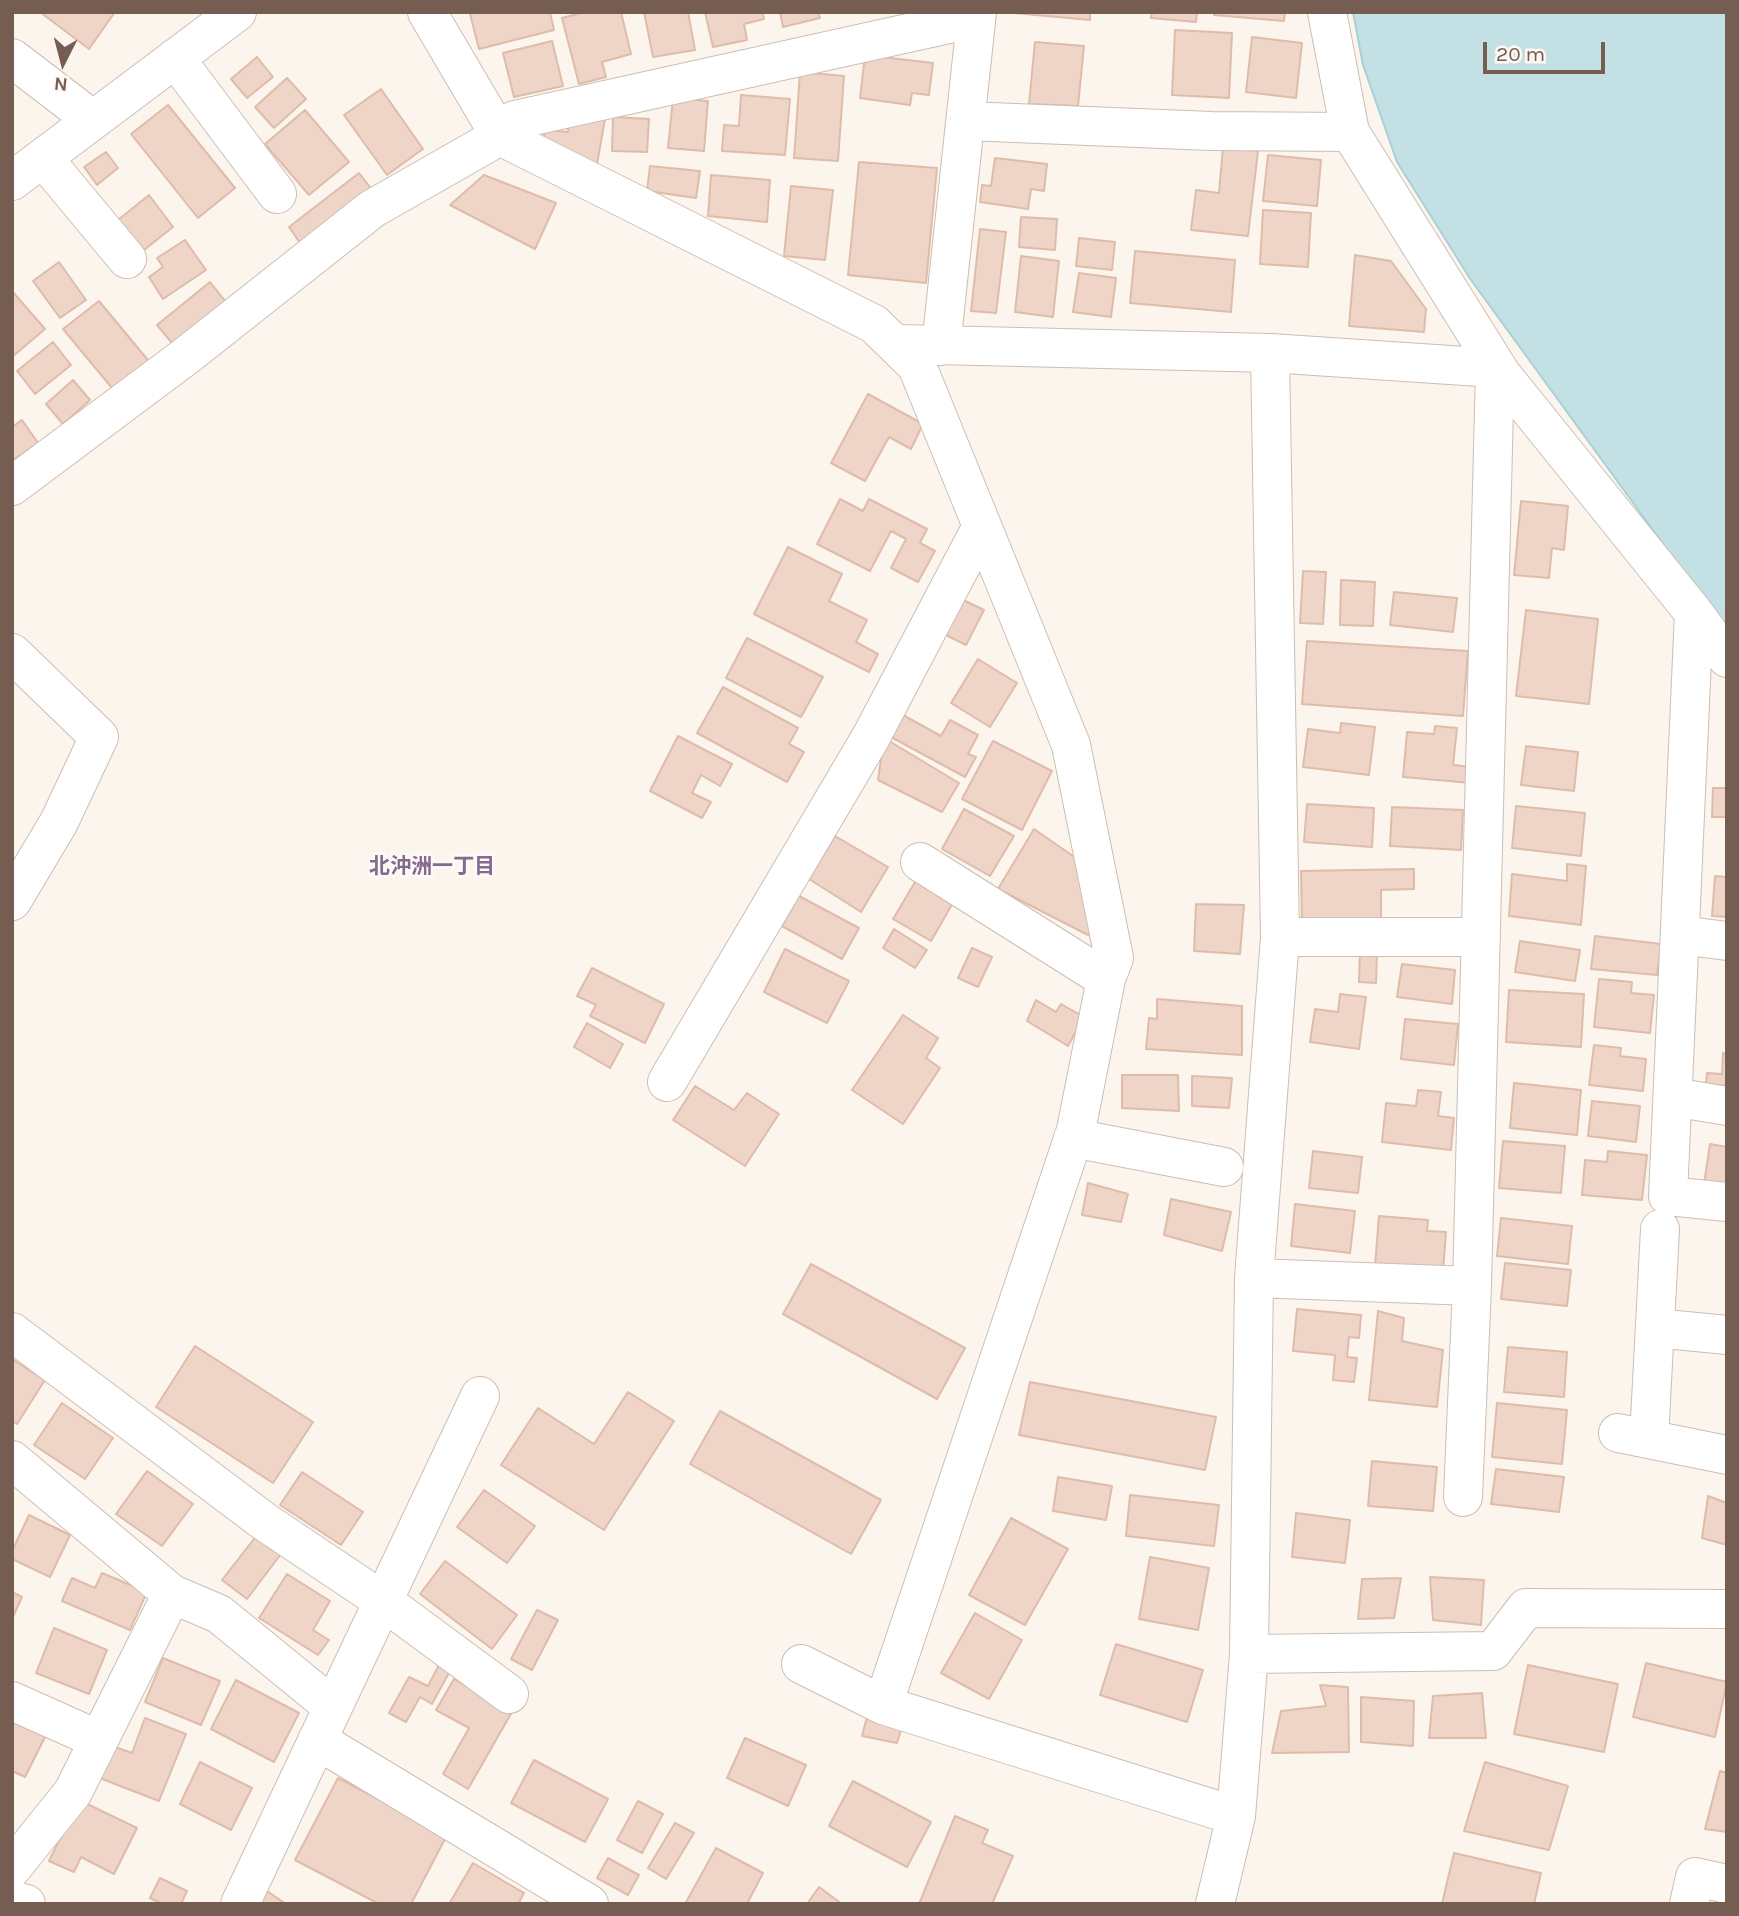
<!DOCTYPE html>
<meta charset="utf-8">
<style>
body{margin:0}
#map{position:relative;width:1739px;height:1916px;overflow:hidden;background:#fbf5ed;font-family:Karla,sans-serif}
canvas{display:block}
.frame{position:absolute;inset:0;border:14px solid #755d51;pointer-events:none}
.north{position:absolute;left:28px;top:28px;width:70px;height:70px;-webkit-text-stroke:5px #fef9f4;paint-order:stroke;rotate:186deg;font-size:19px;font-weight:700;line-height:28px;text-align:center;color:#755d51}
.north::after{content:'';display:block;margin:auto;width:24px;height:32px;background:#755d51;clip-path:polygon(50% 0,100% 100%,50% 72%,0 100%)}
.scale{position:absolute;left:1483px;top:42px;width:122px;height:32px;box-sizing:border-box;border:4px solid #755d51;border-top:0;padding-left:9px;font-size:21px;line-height:24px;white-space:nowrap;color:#755d51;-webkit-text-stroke:5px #fef9f4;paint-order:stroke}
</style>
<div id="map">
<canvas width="1739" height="1916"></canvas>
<div class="frame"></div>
<div class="north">N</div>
<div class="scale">20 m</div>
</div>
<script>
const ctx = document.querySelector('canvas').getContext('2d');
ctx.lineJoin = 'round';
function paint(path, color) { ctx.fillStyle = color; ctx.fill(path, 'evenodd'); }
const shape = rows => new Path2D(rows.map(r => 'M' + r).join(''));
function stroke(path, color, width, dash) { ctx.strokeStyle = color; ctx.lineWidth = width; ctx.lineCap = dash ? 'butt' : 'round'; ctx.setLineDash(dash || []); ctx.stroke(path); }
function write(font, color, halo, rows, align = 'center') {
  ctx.font = font + ' Karla,"Noto Sans JP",sans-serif'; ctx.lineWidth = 6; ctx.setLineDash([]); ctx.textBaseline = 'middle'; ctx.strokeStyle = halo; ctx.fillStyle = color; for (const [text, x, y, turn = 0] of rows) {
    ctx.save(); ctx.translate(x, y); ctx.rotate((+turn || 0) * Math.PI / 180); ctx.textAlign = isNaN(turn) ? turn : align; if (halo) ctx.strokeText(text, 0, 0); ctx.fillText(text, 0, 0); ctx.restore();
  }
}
const water = shape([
 [1353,12,1727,12,1727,632,1471,280,1397,162,1363,65,1353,12]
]);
paint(water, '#c3e0e4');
stroke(water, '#aad0d5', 2);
const building = shape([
 [40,12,115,12,89,49,40,12],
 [479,12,550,12,554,30,479,49,470,14,479,12],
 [585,12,621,12,631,54,602,62,606,77,579,84,562,18,585,12],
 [644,12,688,12,695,50,653,57,644,12],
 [705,12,762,12,764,19,744,24,747,40,713,47,705,12],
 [780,12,818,12,820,18,783,27,780,12],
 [1003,12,1090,12,1090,20,1003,12],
 [1152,12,1197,12,1196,22,1151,18,1152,12],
 [1214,12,1285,12,1284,21,1214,15,1214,12],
 [1175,30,1232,33,1229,98,1172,95,1175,30],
 [1252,37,1302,43,1296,98,1246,92,1252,37],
 [552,41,563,86,514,97,503,53,552,41],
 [1035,42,1084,46,1078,106,1029,104,1035,42],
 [865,55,933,63,929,95,912,93,910,105,860,98,865,55],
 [257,57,273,77,247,98,231,79,257,57],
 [800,72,844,76,838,161,794,158,800,72],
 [287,78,306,99,274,128,255,107,287,78],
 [381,89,423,149,387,175,344,115,381,89],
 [741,95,790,99,785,155,722,151,724,125,739,126,741,95],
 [673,98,708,101,704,151,668,148,673,98],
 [168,105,235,188,198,218,131,134,168,105],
 [305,110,349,162,309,195,265,144,305,110],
 [613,117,649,119,647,152,612,151,613,117],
 [605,119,595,175,543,147,545,130,568,132,569,120,605,119],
 [1223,147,1258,151,1248,236,1191,230,1196,190,1219,193,1223,147],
 [106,152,118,168,97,185,84,167,106,152],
 [1268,155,1321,160,1317,206,1263,201,1268,155],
 [995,158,1047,164,1044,191,1031,189,1028,209,980,202,982,185,991,186,995,158],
 [859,162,937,168,926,283,848,275,859,162],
 [650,166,700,171,696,198,647,191,650,166],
 [359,173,373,191,302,246,289,227,359,173],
 [484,175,556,203,535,249,450,205,484,175],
 [711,175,770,180,767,222,708,216,711,175],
 [791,186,833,190,825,260,784,256,791,186],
 [149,195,173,227,144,250,118,220,149,195],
 [1263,210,1311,213,1308,267,1260,264,1263,210],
 [1021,217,1057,219,1055,250,1019,247,1021,217],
 [980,229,1006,232,996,313,971,311,980,229],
 [1079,238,1115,242,1112,270,1076,266,1079,238],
 [185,240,206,270,163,299,149,277,163,267,157,258,185,240],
 [1135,251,1235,260,1231,312,1130,303,1135,251],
 [1355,255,1391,261,1426,309,1424,332,1349,326,1355,255],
 [1021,256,1059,261,1053,317,1015,312,1021,256],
 [59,262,86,300,60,318,33,281,59,262],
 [1079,273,1116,278,1111,317,1073,312,1079,273],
 [210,282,230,307,177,349,157,325,210,282],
 [12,291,45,329,12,357,12,291],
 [99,301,152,365,117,394,63,329,99,301],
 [53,342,71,365,35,394,17,371,53,342],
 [73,380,90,400,63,424,46,404,73,380],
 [868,394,923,424,911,449,889,437,865,481,831,463,868,394],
 [22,420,38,443,12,461,12,427,22,420],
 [840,499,863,511,869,499,927,529,920,543,935,551,918,582,891,568,906,539,891,531,870,571,817,544,840,499],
 [1521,501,1568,506,1564,550,1552,548,1549,578,1514,575,1521,501],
 [788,547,842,574,829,601,867,620,856,642,878,654,869,672,754,614,788,547],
 [1303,571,1326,572,1323,624,1300,623,1303,571],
 [1341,580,1375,582,1373,626,1340,625,1341,580],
 [1394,592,1457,598,1453,632,1390,625,1394,592],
 [957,597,984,610,966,645,940,632,957,597],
 [1526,610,1598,619,1589,704,1516,696,1526,610],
 [747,638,823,677,801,717,726,678,747,638],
 [1307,641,1468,651,1463,716,1302,704,1307,641],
 [978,659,1017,683,990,727,951,703,978,659],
 [723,687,798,728,789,744,804,752,787,782,697,733,723,687],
 [903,715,941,736,950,720,978,735,968,754,976,757,965,777,891,737,903,715],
 [1341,723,1375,727,1369,775,1303,767,1308,729,1340,733,1341,723],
 [1435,726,1457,728,1453,765,1472,767,1471,783,1403,777,1407,732,1434,734,1435,726],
 [678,736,732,764,720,786,701,775,692,793,711,802,702,818,650,791,678,736],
 [884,738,959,783,942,812,878,780,884,738],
 [993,741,1052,771,1022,830,962,799,993,741],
 [1526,746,1578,752,1574,791,1521,785,1526,746],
 [1713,788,1727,788,1727,817,1712,817,1713,788],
 [1307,804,1374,808,1372,847,1304,842,1307,804],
 [1516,806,1585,813,1581,856,1512,848,1516,806],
 [1392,807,1463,810,1461,850,1390,846,1392,807],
 [964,809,1014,836,990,876,942,849,964,809],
 [1034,829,1086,865,1096,939,998,889,1034,829],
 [835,836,888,867,861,912,809,879,835,836],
 [1567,864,1586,866,1581,925,1509,916,1512,874,1567,881,1567,864],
 [1414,869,1414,889,1381,890,1381,918,1302,919,1301,871,1414,869],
 [921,872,958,894,931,941,893,919,921,872],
 [1715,876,1727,877,1727,917,1712,916,1715,876],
 [799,896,859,928,842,959,782,926,799,896],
 [1196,904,1244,905,1240,954,1194,951,1196,904],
 [894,929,927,950,915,968,883,948,894,929],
 [1595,936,1661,944,1657,975,1591,969,1595,936],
 [1520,941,1580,950,1575,981,1515,972,1520,941],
 [972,948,992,957,978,987,958,978,972,948],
 [785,949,849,981,827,1023,764,992,785,949],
 [1360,950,1377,950,1376,983,1359,982,1360,950],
 [1402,964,1455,970,1452,1004,1397,997,1402,964],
 [592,968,664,1004,645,1043,590,1016,596,1005,577,996,592,968],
 [1599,979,1632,982,1631,993,1654,995,1650,1033,1594,1027,1599,979],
 [1509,990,1584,994,1581,1047,1506,1042,1509,990],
 [1340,994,1366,997,1359,1049,1310,1042,1315,1009,1338,1012,1340,994],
 [1157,999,1242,1006,1242,1055,1146,1049,1149,1018,1157,1019,1157,999],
 [1036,1000,1056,1012,1061,1004,1084,1017,1068,1046,1027,1021,1036,1000],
 [903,1015,938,1038,926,1058,940,1068,903,1124,852,1090,903,1015],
 [1405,1019,1458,1024,1454,1065,1401,1059,1405,1019],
 [587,1023,623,1044,610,1068,574,1047,587,1023],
 [1594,1045,1621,1048,1620,1056,1646,1059,1643,1091,1589,1085,1594,1045],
 [1723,1053,1727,1054,1727,1086,1706,1084,1707,1073,1722,1074,1723,1053],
 [1122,1075,1178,1075,1179,1111,1122,1108,1122,1075],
 [1192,1076,1232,1078,1229,1108,1192,1106,1192,1076],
 [1514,1083,1581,1090,1577,1135,1510,1128,1514,1083],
 [695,1086,734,1110,747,1093,779,1114,745,1166,673,1120,695,1086],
 [1418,1090,1441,1092,1438,1116,1454,1118,1451,1150,1382,1142,1386,1103,1416,1106,1418,1090],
 [1592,1101,1640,1106,1636,1142,1588,1136,1592,1101],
 [1503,1141,1565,1146,1561,1193,1499,1188,1503,1141],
 [1710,1144,1727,1147,1727,1188,1704,1184,1710,1144],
 [1313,1151,1362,1157,1358,1193,1309,1188,1313,1151],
 [1608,1151,1647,1155,1642,1200,1582,1195,1585,1160,1607,1162,1608,1151],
 [1088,1183,1128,1194,1121,1222,1082,1215,1088,1183],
 [1171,1199,1231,1212,1222,1251,1164,1235,1171,1199],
 [1295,1204,1355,1211,1350,1253,1291,1246,1295,1204],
 [1379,1216,1428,1220,1427,1231,1446,1232,1443,1271,1375,1266,1379,1216],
 [1501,1218,1572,1226,1568,1264,1497,1256,1501,1218],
 [1505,1263,1571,1270,1567,1306,1501,1299,1505,1263],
 [811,1264,965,1348,937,1399,783,1314,811,1264],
 [1297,1309,1361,1315,1359,1338,1349,1337,1347,1357,1357,1358,1354,1382,1333,1380,1335,1355,1293,1351,1297,1309],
 [1378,1311,1404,1318,1402,1341,1443,1350,1437,1407,1369,1400,1378,1311],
 [195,1346,313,1422,273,1483,156,1407,195,1346],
 [1508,1347,1567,1352,1564,1397,1504,1392,1508,1347],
 [12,1359,45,1380,17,1424,12,1421,12,1359],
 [1030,1382,1216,1417,1205,1470,1019,1435,1030,1382],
 [628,1392,674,1421,604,1530,501,1465,538,1408,594,1444,628,1392],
 [62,1403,113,1438,85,1479,34,1445,62,1403],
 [1497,1403,1567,1410,1562,1464,1492,1457,1497,1403],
 [720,1411,881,1500,851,1554,690,1464,720,1411],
 [1372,1461,1437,1467,1433,1511,1368,1506,1372,1461],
 [1496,1469,1564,1477,1559,1512,1491,1504,1496,1469],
 [147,1471,193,1504,162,1546,116,1514,147,1471],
 [302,1472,363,1512,341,1545,280,1505,302,1472],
 [1058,1477,1112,1486,1106,1520,1053,1511,1058,1477],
 [484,1490,535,1526,507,1563,457,1527,484,1490],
 [1130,1495,1219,1505,1214,1546,1126,1536,1130,1495],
 [1708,1496,1727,1503,1727,1545,1702,1538,1708,1496],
 [1296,1513,1350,1520,1345,1563,1292,1557,1296,1513],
 [29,1515,70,1535,50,1577,12,1559,12,1551,29,1515],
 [1011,1518,1068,1549,1025,1625,969,1595,1011,1518],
 [257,1535,281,1554,247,1599,222,1580,257,1535],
 [1150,1557,1209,1568,1198,1630,1139,1619,1150,1557],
 [445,1561,517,1615,492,1649,420,1594,445,1561],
 [102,1573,147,1592,130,1630,62,1601,72,1578,95,1588,102,1573],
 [287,1574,330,1601,313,1630,329,1640,318,1655,259,1618,287,1574],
 [1430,1577,1484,1580,1481,1625,1433,1620,1430,1577],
 [1401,1578,1394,1618,1358,1619,1362,1579,1401,1578],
 [12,1592,22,1597,12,1619,12,1592],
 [537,1610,558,1620,532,1670,511,1659,537,1610],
 [975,1613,1022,1640,989,1699,941,1673,975,1613],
 [54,1628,107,1650,89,1694,36,1673,54,1628],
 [1116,1644,1203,1670,1187,1722,1100,1695,1116,1644],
 [163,1658,220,1681,201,1725,145,1702,163,1658],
 [440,1663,451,1669,432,1704,420,1697,406,1722,389,1713,409,1677,428,1686,440,1663],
 [1646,1663,1727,1682,1715,1737,1633,1717,1646,1663],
 [1528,1665,1618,1684,1604,1752,1514,1734,1528,1665],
 [454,1679,512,1712,468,1789,443,1774,469,1728,436,1710,454,1679],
 [236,1680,299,1713,274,1762,211,1729,236,1680],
 [1320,1685,1348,1687,1349,1752,1272,1753,1281,1711,1326,1706,1320,1685],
 [1482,1693,1486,1738,1429,1738,1433,1696,1482,1693],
 [1361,1697,1414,1701,1413,1746,1361,1742,1361,1697],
 [868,1713,903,1723,897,1743,862,1736,868,1713],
 [12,1716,47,1733,25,1777,12,1771,12,1716],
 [145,1718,186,1734,159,1801,97,1777,109,1745,132,1753,145,1718],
 [745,1738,806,1765,788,1806,727,1778,745,1738],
 [534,1760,608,1799,585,1842,511,1803,534,1760],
 [200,1762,252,1788,231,1830,180,1804,200,1762],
 [1485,1762,1568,1786,1549,1850,1464,1831,1485,1762],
 [1720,1771,1727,1773,1727,1832,1705,1829,1720,1771],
 [338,1778,447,1835,411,1904,379,1904,295,1860,338,1778],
 [853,1781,931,1822,907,1867,829,1826,853,1781],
 [79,1800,137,1828,114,1874,81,1857,74,1872,49,1861,79,1800],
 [638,1801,663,1814,642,1853,617,1840,638,1801],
 [955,1816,988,1830,982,1843,1013,1856,992,1904,919,1904,955,1816],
 [675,1823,694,1833,666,1879,648,1868,675,1823],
 [716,1848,763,1873,747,1904,685,1904,716,1848],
 [1454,1853,1541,1873,1534,1904,1442,1904,1454,1853],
 [608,1858,639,1875,628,1895,597,1878,608,1858],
 [473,1863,524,1893,518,1904,449,1904,473,1863],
 [160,1878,187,1891,181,1904,162,1904,150,1898,160,1878],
 [819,1887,842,1904,807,1904,819,1887],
 [264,1889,286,1904,254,1904,264,1889]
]);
paint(building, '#eed5c8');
stroke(building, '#dfbca9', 2);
const minor = shape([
 [427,12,500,136,515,120,976,18],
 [1327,12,1350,132,1502,375,1694,613,1727,658],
 [12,58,93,120],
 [175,58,277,194],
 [966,121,1211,131,1350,132],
 [43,158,127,259],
 [12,181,237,12],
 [896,344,1270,353,1495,368,1502,375],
 [941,346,977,12],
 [12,486,186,356,372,209,500,136,874,324,917,366,1071,745,1114,958,1106,979,1076,1130,883,1705],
 [1694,613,1668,1196,1727,1202],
 [12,653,99,737,59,822,12,901],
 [920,862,1106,979],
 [1680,935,1727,941],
 [1280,937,1481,937],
 [667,1082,871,737,982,526],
 [1673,1097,1727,1106],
 [1073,1138,1224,1167],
 [1254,1278,1472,1286],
 [1655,1328,1727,1335],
 [12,1332,265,1522,383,1601,509,1694],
 [1618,1433,1727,1455],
 [1649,1439,1660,1229],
 [12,1460,172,1594,219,1614,333,1707],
 [1463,1497,1472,1286,1495,368],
 [1249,1654,1493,1651,1526,1608,1727,1609],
 [801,1664,883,1705,1236,1816],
 [12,1701,99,1740],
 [317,1740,589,1904],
 [12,1868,73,1792,172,1594],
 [12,1900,26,1904],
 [240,1904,480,1396],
 [1215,1904,1236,1816,1249,1654,1254,1278,1280,937,1270,353],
 [1689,1904,1695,1877,1727,1884]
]);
stroke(minor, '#cdbeb3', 40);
stroke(minor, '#fff', 38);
write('bold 21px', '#826a90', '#fef9f4', [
 ["北沖洲一丁目",432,867]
]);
</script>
